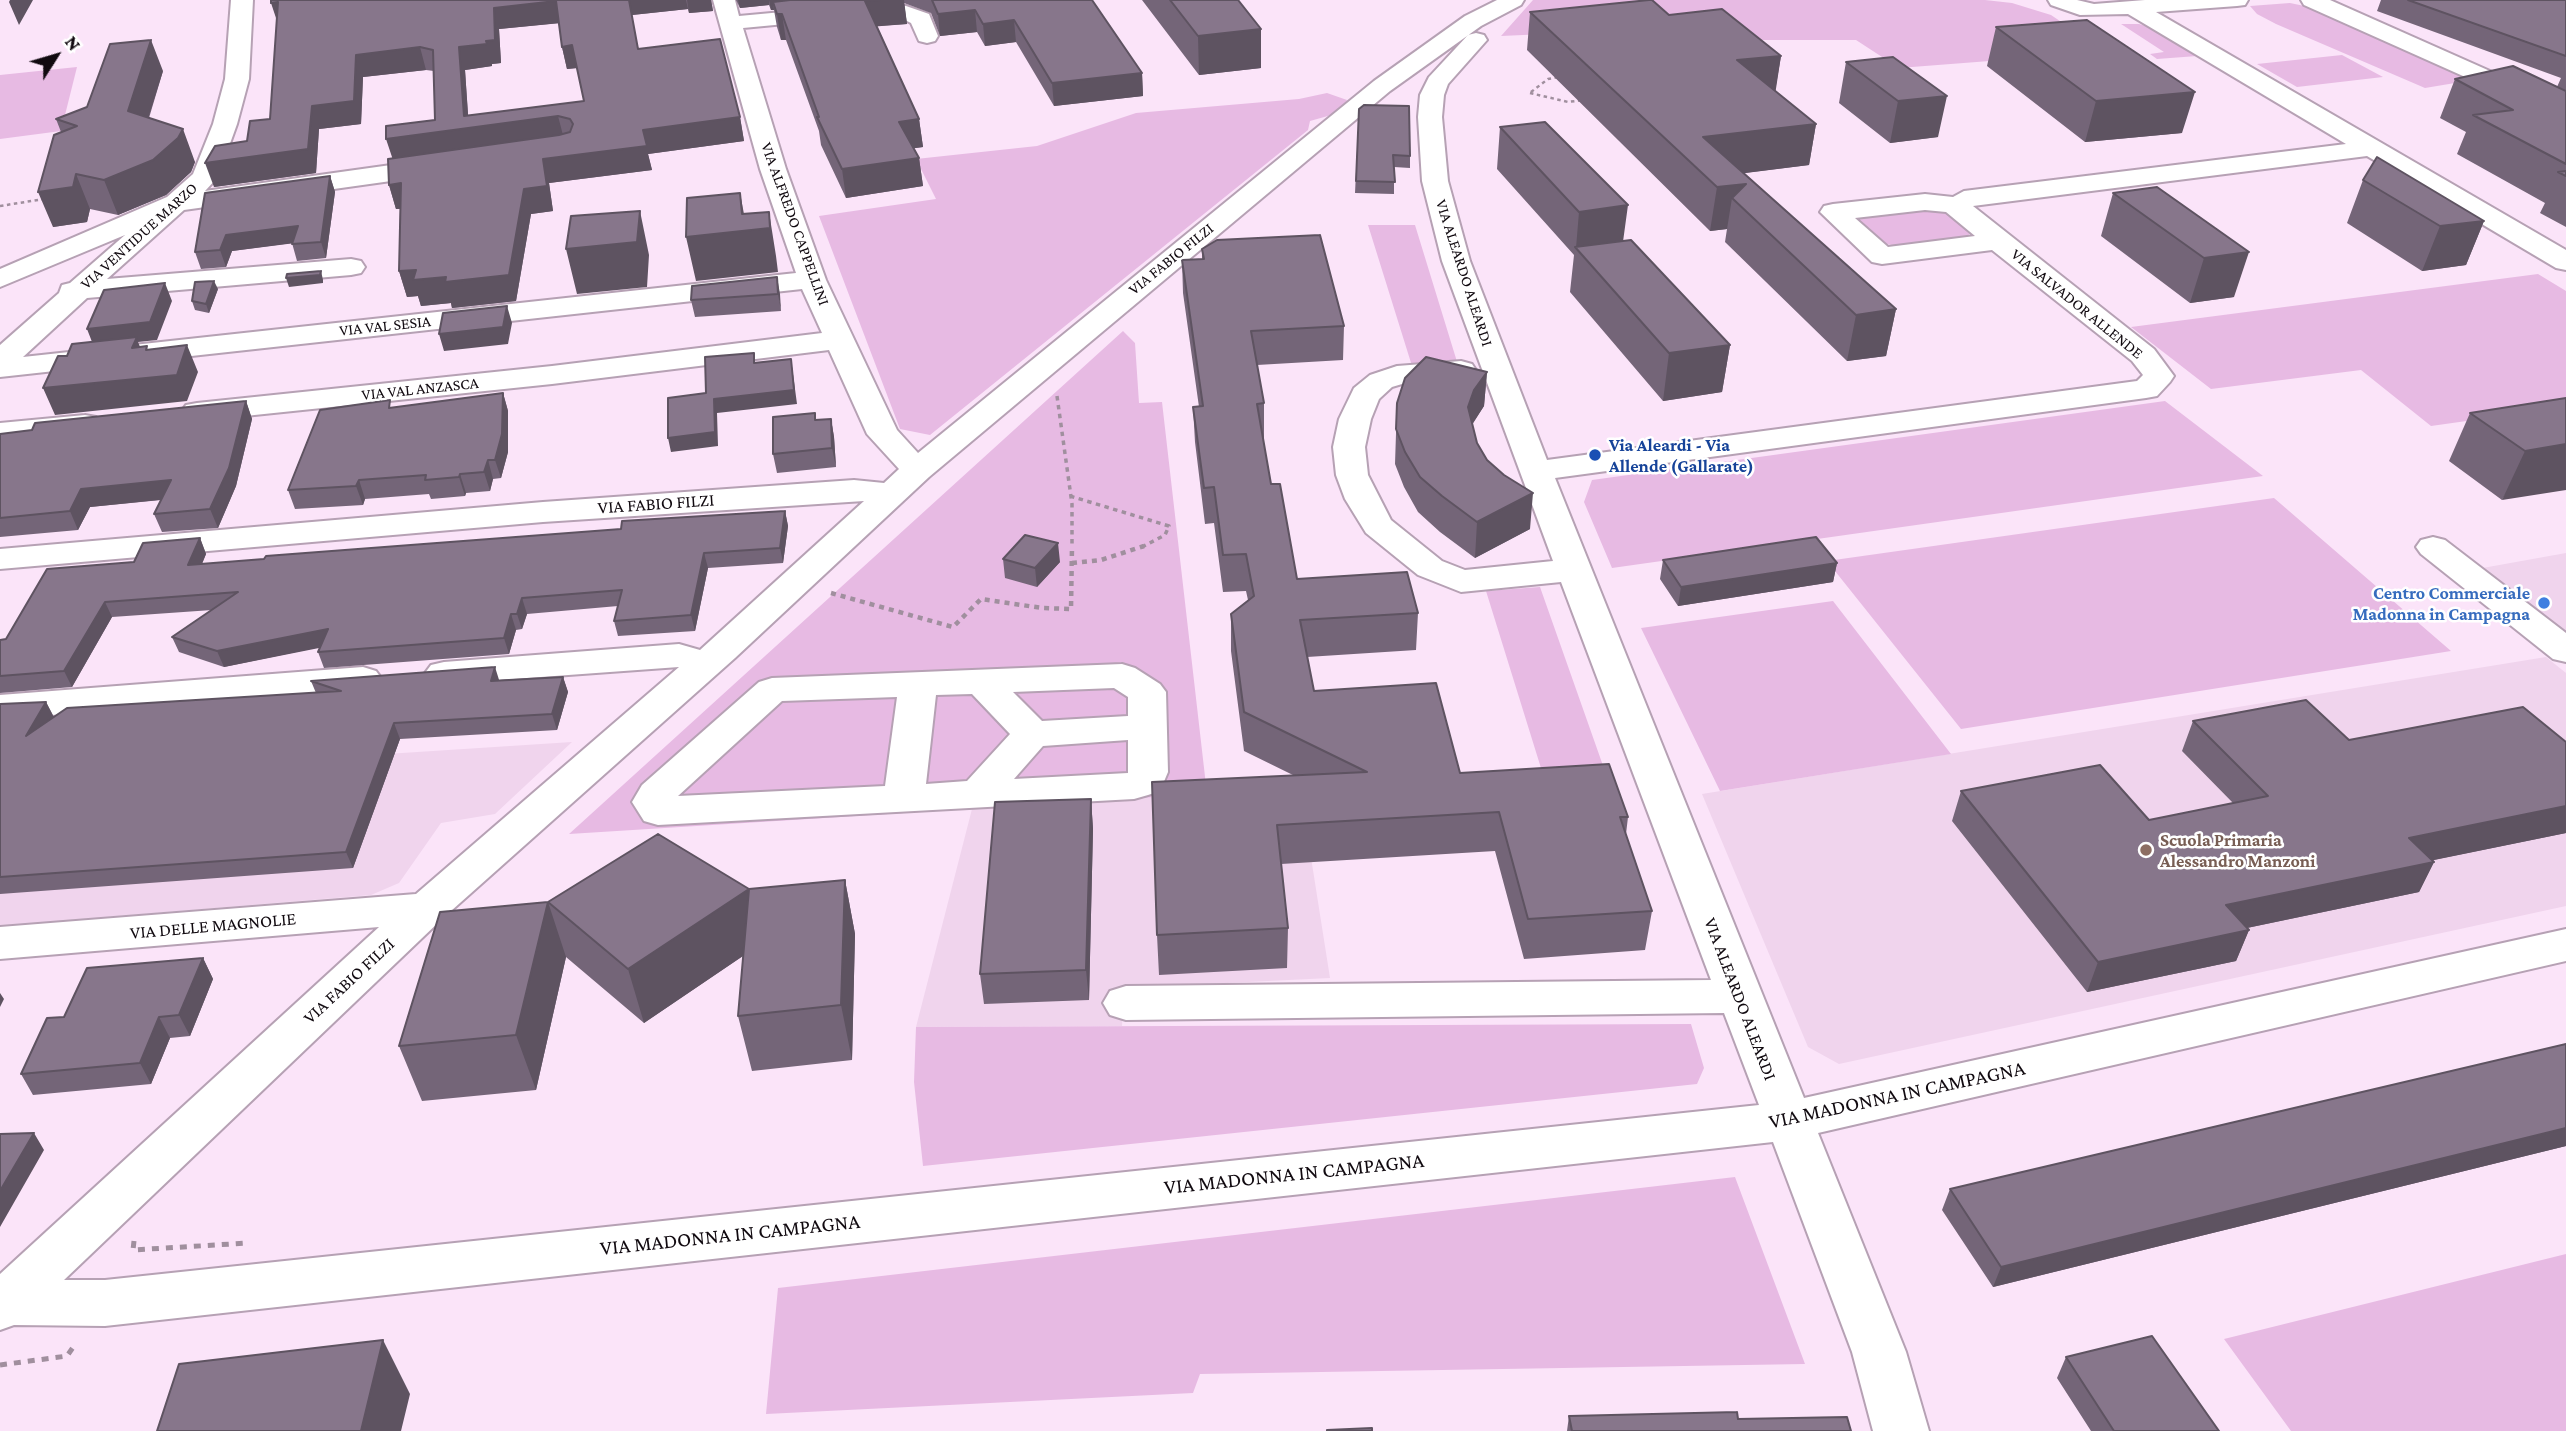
<!DOCTYPE html>
<style>
body{margin:0}
#map{position:relative;width:2566px;height:1431px;overflow:hidden;background:#fbe4f9;font-family:"Crimson Pro",serif}
canvas{display:block}
.north{position:absolute;left:21px;top:21px;width:70px;height:70px;-webkit-text-stroke:5px #fff;paint-order:stroke;rotate:53deg;font-size:19px;font-weight:700;line-height:28px;text-align:center;color:#110a10}
.north::after{content:'';display:block;margin:auto;width:24px;height:32px;background:#110a10;clip-path:polygon(50% 0,100% 100%,50% 72%,0 100%)}
</style>
<div id="map">
<canvas width="2566" height="1431"></canvas>
<div class="north">N</div>
</div>
<script>
const ctx = document.querySelector('canvas').getContext('2d');
ctx.lineJoin = 'round';
function paint(path, color) { ctx.fillStyle = color; ctx.fill(path, 'evenodd'); }
const shape = rows => new Path2D(rows.map(r => 'M' + r).join(''));
function stroke(path, color, width, dash) { ctx.strokeStyle = color; ctx.lineWidth = width; ctx.lineCap = dash ? 'butt' : 'round'; ctx.setLineDash(dash || []); ctx.stroke(path); }
function write(font, color, halo, rows, align = 'center') {
  ctx.font = font + ' "Crimson Pro",serif'; ctx.lineWidth = 5; ctx.setLineDash([]); ctx.textBaseline = 'middle'; ctx.strokeStyle = halo; ctx.fillStyle = color; for (const [text, x, y, turn = 0] of rows) {
    ctx.save(); ctx.translate(x, y); ctx.rotate((+turn || 0) * Math.PI / 180); ctx.textAlign = isNaN(turn) ? turn : align; if (halo) ctx.strokeText(text, 0, 0); ctx.fillText(text, 0, 0); ctx.restore();
  }
}
paint(shape([
 [2566,553,2566,637,2477,569],
 [2546,657,2566,673,2566,906,1839,1064,1808,1047,1702,794],
 [572,742,495,814,441,823,399,883,371,895,0,926,0,779],
 [1207,794,1301,794,1330,978,1124,988,1122,1026,916,1027,972,809]
]), '#f0d4ed');
paint(shape([
 [1533,0,1985,0,2012,3,2051,15,2106,52,1899,68,1856,40,1750,40,1678,28,1501,36],
 [2290,3,2319,9,2479,79,2425,88,2276,24,2257,14,2250,6],
 [2121,24,2139,24,2150,27,2197,56,2157,59,2150,54,2164,52],
 [2342,55,2383,77,2297,87,2257,64],
 [77,67,61,131,0,139,0,75],
 [1327,93,1347,100,1342,112,1310,121,1308,130,930,435,900,429,819,216,936,199,916,159,1037,146,1136,113,1299,99],
 [1933,207,1944,209,1970,234,1963,238,1897,246,1887,244,1857,218],
 [1368,225,1415,225,1458,365,1412,366],
 [2538,274,2566,291,2566,407,2431,426,2361,370,2211,389,2131,327],
 [1123,331,1135,343,1139,403,1162,402,1207,794,569,834],
 [2165,401,2263,476,1612,568,1584,502,1592,480],
 [2274,498,2451,651,1961,729,1827,561],
 [1540,587,1607,777,1545,781,1486,591],
 [1833,601,1951,754,1720,791,1641,628],
 [1691,1024,1704,1068,1697,1084,923,1166,914,1082,916,1027],
 [1735,1177,1805,1364,1200,1374,1193,1393,766,1414,778,1288],
 [2566,1254,2566,1431,2291,1431,2224,1339]
]), '#e7bae3');
const minor = shape([
 [231,0,253,0,249,79,237,124,218,177,205,191,441,158,450,161,454,166,450,171,441,174,184,210,107,279,351,259,361,261,365,267,361,273,351,275,87,298,23,357,796,273,760,169,713,0,735,0,739,16,880,3,906,6,929,14,938,36,935,41,927,43,919,41,911,23,901,18,880,15,743,28,786,169,826,280,897,430,918,453,1374,81,1465,16,1497,0,1524,0,1521,5,1481,26,1390,91,929,477,735,658,442,919,64,1280,105,1280,1759,1105,1724,1013,1126,1020,1110,1015,1103,1003,1110,991,1126,986,1711,980,1561,582,1461,592,1418,575,1366,533,1345,499,1336,475,1333,447,1339,419,1354,388,1370,375,1397,366,1461,361,1472,364,1476,370,1472,376,1402,384,1392,387,1379,399,1371,419,1365,447,1368,475,1391,520,1442,561,1465,570,1553,561,1442,261,1422,181,1418,117,1420,95,1429,77,1468,35,1476,33,1484,35,1487,40,1448,84,1444,95,1442,117,1448,181,1470,261,1547,460,2137,381,2143,375,2132,361,1992,250,1882,264,1872,262,1820,212,1824,206,1833,204,1925,194,1953,197,1964,191,2346,144,2128,14,2080,15,2051,5,2048,0,2077,0,2094,4,2145,0,2248,0,2245,5,2237,6,2156,12,2566,250,2566,270,2556,268,2367,156,1973,206,2154,349,2174,376,2170,382,2157,396,2146,398,1555,478,1804,1098,2566,929,2566,961,1818,1133,1906,1352,1929,1431,1873,1431,1852,1352,1773,1142,105,1326,14,1325,0,1330,0,1274,379,927,0,959,0,927,416,894,679,667,444,684,431,681,425,673,431,665,444,662,679,644,700,650,864,501,543,522,0,569,0,549,543,502,854,480,884,483,899,469,867,434,829,350,552,384,197,421,186,419,181,412,186,405,197,403,552,366,822,333,802,289,0,377,0,345,59,293,62,285,70,283,125,235,0,287,0,269,167,197,193,174,213,124,225,79,231,0],
 [1925,210,1946,212,1975,236,1888,247,1855,218,1925,210],
 [2301,0,2330,0,2535,91,2547,95,2566,96,2566,110,2544,109,2519,101,2304,5,2301,0],
 [85,415,96,417,101,424,96,431,0,443,0,423,85,415],
 [2433,537,2445,540,2566,633,2566,662,2553,659,2421,554,2416,547,2421,540,2433,537],
 [1122,664,1135,668,1160,684,1166,692,1168,772,1160,791,1148,795,1134,799,658,825,644,821,632,802,642,785,759,682,772,678,1122,664],
 [1114,688,1128,697,1128,716,1042,721,1013,692,1114,688],
 [972,694,1010,734,967,781,926,784,936,695,972,694],
 [897,697,885,786,678,796,782,701,897,697],
 [1128,740,1128,773,1014,779,1043,746,1128,740],
 [363,667,376,671,382,679,376,687,363,691,0,719,0,695,363,667]
]);
stroke(minor, '#b6a1b4', 4);
stroke(shape([
 [1531,92,1548,79,1559,77],
 [1530,93,1568,102,1583,100],
 [0,206,44,199]
]), '#a08f9e', 2.5, [3.5, 3.5]);
stroke(shape([
 [1057,396,1072,504,1072,548],
 [1070,496,1169,526,1165,535,1140,548]
]), '#a08f9e', 3.5, [4.5, 4.5]);
stroke(shape([
 [1072,563,1101,560,1144,546],
 [831,593,953,627,981,599,1042,608,1071,609,1072,546]
]), '#a08f9e', 4.5, [5, 5]);
stroke(shape([
 [134,1241,133,1250,248,1243],
 [0,1365,67,1356,74,1346]
]), '#a08f9e', 5, [7, 7]);
paint(minor, '#fff');
paint(shape([
 [271,0,711,0,713,11,689,13,688,9,632,15,638,49,740,117,744,141,648,154,652,170,549,183,553,211,531,214,516,301,452,308,451,303,421,306,418,296,407,297,399,271,400,209,396,209,389,185,392,158,435,120,434,71,426,70,363,77,361,124,319,129,316,173,214,187,247,141,270,119,277,19],
 [559,23,562,47,567,69,577,68,584,101,468,116,465,70,492,66,492,64,501,63,499,29],
 [736,0,1092,0,1142,73,1143,96,1054,106,1016,42,985,46,977,32,940,36,931,13,904,3,907,24,877,26,919,119,923,147,914,148,919,158,923,186,846,198,821,145,819,131,786,40,781,40,777,27,774,10,771,10,769,5,740,8],
 [1142,0,1238,0,1261,68,1199,75],
 [2381,0,2566,0,2566,227,2540,213,2545,203,2457,154,2466,132,2440,118,2455,79,2557,87,2561,78,2377,11],
 [1530,12,1669,15,1781,56,1775,91,1816,124,1809,165,1744,173,1896,309,1886,356,1847,361,1725,242,1727,229,1710,231,1527,50],
 [1996,27,2182,133,2085,142,1987,66],
 [1893,57,1938,137,1890,143,1839,103,1846,62],
 [163,71,149,118,195,162,191,172,166,195,118,215,90,209,87,222,53,227,61,132,56,119,87,107],
 [1359,109,1410,156,1410,168,1394,167,1394,194,1355,193],
 [1500,127,1623,241,1730,345,1722,392,1663,401,1570,292,1574,255,1497,169],
 [330,176,335,192,326,258,297,261,292,243,232,251,226,267,201,269,195,252],
 [2363,180,2484,221,2466,265,2422,271,2347,223],
 [2157,187,2234,297,2190,303,2101,236,2113,193],
 [1202,249,1344,326,1343,360,1257,365,1264,403,1264,438,1263,438,1271,484,1297,579,1418,613,1416,650,1307,657,1314,691,1460,773,1628,817,1626,834,1652,911,1645,950,1524,959,1495,851,1281,864,1288,928,1287,968,1159,975,1157,935,1295,776,1244,751,1231,651,1231,614,1248,600,1246,591,1223,592,1214,523,1205,524,1195,442,1193,407,1199,407,1183,293,1182,260,1202,259],
 [777,277,781,311,695,317,691,300],
 [218,289,209,313,195,310,192,301],
 [1487,372,1484,406,1472,424,1477,443,1530,529,1475,558,1440,532,1418,512,1404,487,1395,464,1397,403],
 [503,393,508,411,508,452,501,478,493,479,490,491,466,493,465,496,431,499,429,494,365,499,363,505,295,509,288,490,392,408],
 [2566,398,2502,500,2449,461,2470,413],
 [246,401,252,419,236,486,218,528,162,532,154,514,161,500,90,507,78,530,0,537,0,434,32,430],
 [831,419,834,437,836,467,777,473,773,454,816,420],
 [785,511,788,526,783,563,708,568,695,631,618,636,614,621,618,606,527,614,522,629,516,630,509,654,324,668,318,652,320,647,224,667,179,652,172,637,212,610,112,617,72,687,0,693,0,640,6,639,134,562,200,538,206,554,202,564,621,529],
 [1003,559,1060,562,1037,587,1005,578],
 [1663,560,1837,563,1833,582,1678,606,1660,579],
 [563,677,568,692,557,730,400,739,353,868,0,894,0,704,46,702,54,717,316,693,311,681,499,680],
 [2193,721,2349,740,2566,833,2433,860,2434,862,2419,892,2247,928,2249,930,2236,961,2087,992,1952,821,1961,791,2149,820,2233,803,2182,751],
 [1091,799,1093,829,1089,1000,984,1004,980,974],
 [845,880,855,934,852,1060,752,1071,738,1016,743,956,644,1023,566,957,536,1090,422,1101,399,1046,548,902,749,889],
 [203,958,213,979,190,1036,170,1038,151,1084,33,1095,21,1074,64,1017],
 [2566,1044,2566,1146,1993,1287,1942,1210,1950,1189],
 [2066,1357,2219,1431,2091,1431,2057,1378],
 [1569,1416,1738,1419,1851,1431,1567,1431]
]), '#746578');
paint(shape([
 [10,0,33,0,19,25,9,2],
 [629,0,686,0,688,9,632,15],
 [687,0,711,0,713,11,689,13],
 [738,0,769,0,769,5,740,8],
 [769,0,904,0,907,24,869,27,773,2,774,10,771,10],
 [556,1,561,23,499,29,501,63,492,64,492,66,465,70,469,128,558,116,564,139,394,163,386,139,464,116,459,47,494,8],
 [278,2,278,24,271,3],
 [975,10,977,32,940,36,938,14],
 [777,14,782,14,786,40,781,40],
 [1014,20,1016,42,985,46,983,24],
 [1261,29,1261,68,1199,75,1198,36],
 [151,40,163,71,140,144,128,111],
 [572,45,577,68,567,69,562,47],
 [420,47,426,70,363,77,361,124,319,129,316,173,214,187,205,163,308,149,312,106,356,55],
 [1781,56,1775,95,1737,60],
 [1142,73,1143,96,1054,106,1052,83],
 [2195,92,2182,133,2085,142,2096,101],
 [1947,96,1938,137,1890,143,1898,101],
 [740,117,744,141,648,154,652,170,549,183,553,211,531,214,516,301,452,308,451,303,421,306,418,296,407,297,399,271,416,270,524,189,543,159,643,130],
 [919,119,923,147,902,150,899,122],
 [1816,124,1809,165,1706,178,1703,137],
 [183,129,195,162,191,172,166,195,118,215,104,180],
 [919,158,923,186,846,198,842,169],
 [76,174,90,209,87,222,53,227,38,192],
 [330,176,335,192,326,258,321,242],
 [401,183,408,208,396,209,389,185],
 [1746,184,1732,198,1727,229,1710,231,1717,187],
 [740,193,747,230,769,212,776,256,778,272,696,281,686,237,742,214],
 [1628,205,1622,249,1576,248,1579,212],
 [640,211,649,255,647,287,577,294,566,249],
 [2484,221,2466,265,2422,271,2440,226],
 [298,226,303,242,232,251,226,267,220,250,226,235],
 [2249,252,2234,297,2190,303,2204,258],
 [321,271,323,280,323,283,289,287,286,278],
 [777,277,780,294,781,311,778,294],
 [214,281,218,289,209,313,206,304],
 [165,283,172,301,157,340,138,342,147,363,94,347,87,329],
 [507,306,512,323,508,344,444,351,439,334],
 [1896,309,1886,356,1847,361,1856,315],
 [187,345,198,372,187,401,55,415,43,388],
 [1730,345,1722,392,1663,401,1669,353],
 [791,359,797,404,717,413,718,446,671,452,668,438,714,399],
 [1487,372,1484,406,1472,425,1468,407,1474,390],
 [503,393,508,411,508,452,501,478,495,460],
 [246,401,252,419,236,486,218,528,210,509],
 [831,419,834,437,836,467,832,448],
 [2566,444,2566,490,2502,500,2525,451],
 [488,460,493,479,490,491,484,472],
 [460,474,466,493,465,496,459,477],
 [171,480,178,498,90,507,78,530,70,511,81,489],
 [359,480,365,499,363,505,356,486],
 [1533,493,1530,529,1475,558,1477,522],
 [785,511,788,526,783,563,780,548],
 [200,538,206,554,195,580,188,565],
 [1058,543,1060,562,1037,587,1035,568],
 [704,553,708,568,695,631,691,615],
 [1837,563,1833,582,1678,606,1681,587],
 [522,598,527,614,522,629,517,614],
 [105,602,112,617,72,687,64,671],
 [511,614,516,630,509,654,504,638],
 [328,629,334,645,224,667,217,651],
 [495,667,500,683,491,681],
 [563,677,568,692,557,730,552,714],
 [46,702,54,718,26,736],
 [394,723,400,739,353,868,346,852],
 [1091,799,1093,829,1089,1000,1086,970],
 [2566,806,2566,833,2395,868,2409,838],
 [2434,862,2419,892,2213,935,2226,905],
 [845,880,855,934,852,1060,841,1005],
 [749,889,762,943,644,1023,628,969],
 [548,902,566,957,536,1090,516,1035],
 [2249,930,2236,961,2087,992,2098,962],
 [203,958,213,979,190,1036,179,1015],
 [0,993,4,999,0,1007],
 [159,1017,170,1038,151,1084,140,1063],
 [2566,1128,2566,1146,1993,1287,2001,1267],
 [34,1133,44,1150,0,1227,0,1191],
 [383,1340,410,1394,401,1431,361,1431]
]), '#5e5361');
const building = shape([
 [271,0,629,0,638,49,720,39,740,117,643,130,647,146,543,159,547,186,524,189,509,275,445,282,446,277,413,280,416,270,399,271,401,183,389,185,388,159,559,135,570,132,573,124,570,119,558,116,386,139,386,126,435,120,433,50,420,47,356,55,354,101,312,106,308,149,205,163,215,146,247,141,250,121,270,119,278,2,271,3,271,0],
 [556,1,562,47,572,45,584,101,464,116,459,47,487,44,486,41,495,40,494,8,556,1],
 [790,0,880,0,865,1,919,119,899,122,919,158,842,169,817,117,819,117,782,14,777,14,773,2,790,0],
 [932,0,1092,0,1142,73,1052,83,1014,20,983,24,975,10,938,14,932,0],
 [1170,0,1238,0,1261,29,1198,36,1170,0],
 [1649,0,1652,0,1669,15,1722,9,1781,56,1737,60,1816,124,1703,137,1896,309,1856,315,1732,198,1746,184,1717,187,1530,12,1649,0],
 [2408,0,2566,0,2566,56,2408,0],
 [2087,20,2195,92,2096,101,1996,27,2087,20],
 [151,40,128,111,183,129,178,138,153,160,104,180,76,174,73,187,38,192,54,135,77,126,56,119,87,107,110,44,151,40],
 [1893,57,1947,96,1898,101,1846,62,1893,57],
 [2513,66,2566,91,2566,164,2473,115,2513,110,2455,79,2513,66],
 [1364,105,1409,106,1410,156,1393,155,1395,182,1356,181,1359,109,1364,105],
 [1545,122,1628,205,1579,212,1500,127,1545,122],
 [2377,157,2484,221,2440,226,2363,180,2377,157],
 [2566,171,2566,176,2558,172,2566,171],
 [330,176,321,242,292,244,298,226,226,235,220,250,195,252,205,193,330,176],
 [2157,187,2249,252,2204,258,2113,193,2157,187],
 [740,193,742,214,769,212,770,228,686,237,687,198,740,193],
 [640,211,637,242,566,249,571,216,640,211],
 [1320,235,1344,326,1251,331,1264,403,1257,404,1271,484,1280,484,1297,579,1407,572,1418,613,1300,620,1314,691,1436,683,1460,773,1609,764,1628,817,1620,817,1652,911,1528,919,1499,812,1277,825,1288,928,1157,935,1152,782,1367,772,1244,712,1231,614,1254,596,1246,554,1223,555,1214,487,1204,488,1193,407,1203,406,1182,260,1204,259,1202,249,1217,240,1320,235],
 [1631,240,1730,345,1669,353,1575,247,1631,240],
 [321,271,320,275,286,278,287,274,321,271],
 [777,277,778,294,691,300,692,286,777,277],
 [214,281,206,304,192,301,195,282,214,281],
 [165,283,150,322,87,329,104,290,165,283],
 [507,306,503,327,439,334,443,313,507,306],
 [137,337,132,348,147,346,146,350,187,345,177,375,43,388,58,356,67,356,72,344,137,337],
 [754,353,754,363,791,359,794,390,714,399,715,432,668,438,668,398,706,393,705,357,754,353],
 [1426,357,1487,372,1474,390,1468,407,1477,443,1487,460,1504,475,1533,493,1477,522,1442,496,1420,477,1405,452,1396,429,1397,403,1405,378,1426,357],
 [503,393,502,434,495,460,488,460,484,472,460,474,459,477,425,480,426,475,359,480,356,486,288,490,320,410,390,400,389,408,503,393],
 [2566,398,2566,444,2525,451,2470,413,2566,398],
 [246,401,229,468,210,509,154,514,171,480,81,489,70,511,0,518,0,434,32,430,35,423,246,401],
 [815,413,815,420,831,419,832,448,773,454,773,417,815,413],
 [785,511,780,548,704,553,691,615,614,621,622,590,522,598,517,614,511,614,504,638,318,652,328,629,217,651,172,637,238,592,105,602,64,671,0,676,0,640,6,639,47,569,134,562,143,543,200,538,188,565,264,559,266,556,621,529,622,521,785,511],
 [1025,535,1058,543,1035,568,1003,559,1025,535],
 [1816,537,1837,563,1681,587,1663,560,1816,537],
 [495,667,491,681,563,677,552,714,394,723,346,852,0,877,0,704,46,702,26,736,67,708,341,691,311,681,495,667],
 [2306,700,2349,740,2523,707,2566,742,2566,806,2409,838,2434,862,2226,905,2249,930,2098,962,1961,791,2100,765,2149,820,2268,796,2193,721,2306,700],
 [1091,799,1086,970,980,974,995,802,1091,799],
 [658,834,749,889,628,969,548,902,658,834],
 [845,880,841,1005,738,1016,749,889,845,880],
 [548,902,516,1035,399,1046,440,912,548,902],
 [203,958,179,1015,159,1017,140,1063,21,1074,47,1018,64,1017,87,968,203,958],
 [2566,1044,2566,1128,2001,1267,1950,1189,2566,1044],
 [34,1133,0,1191,0,1134,34,1133],
 [2152,1336,2219,1431,2114,1431,2066,1357,2152,1336],
 [383,1340,361,1431,157,1431,179,1364,383,1340],
 [1737,1412,1738,1419,1847,1417,1851,1431,1572,1431,1569,1416,1737,1412],
 [1372,1428,1372,1431,1327,1431,1327,1430,1372,1428]
]);
paint(building, '#87768b');
stroke(building, '#5e5361', 2);
for (const [x, y, r, color] of [
 [1595,455,7,"#1a4fb4"],
 [2544,603,7,"#3f7fe0"],
 [2146,850,7,"#8d6e63"]
]) { const dot = new Path2D(); dot.arc(x, y, r, 0, 2 * Math.PI); ctx.fillStyle = color; ctx.fill(dot); stroke(dot, '#fff', 2.5); }
write('16px', '#110a10', '#fff', [
 ["VIA ALFREDO CAPPELLINI",795,224,70],
 ["VIA VENTIDUE MARZO",139,236,-42],
 ["VIA FABIO FILZI",1171,259,-39],
 ["VIA ALEARDO ALEARDI",1464,273,72],
 ["VIA SALVADOR ALLENDE",2077,304,39],
 ["VIA VAL SESIA",385,326,-6],
 ["VIA VAL ANZASCA",420,389,-6]
]);
write('bold 18px', '#164399', '#fff', [
 ["Via Aleardi - Via",1609,445],
 ["Allende (Gallarate)",1609,466]
], 'left');
write('18px', '#110a10', '#fff', [
 ["VIA FABIO FILZI",656,504,-4],
 ["VIA DELLE MAGNOLIE",213,926,-5],
 ["VIA FABIO FILZI",349,981,-43],
 ["VIA ALEARDO ALEARDI",1740,999,69]
]);
write('bold 18px', '#366cbe', '#fff', [
 ["Centro Commerciale",2530,593],
 ["Madonna in Campagna",2530,614]
], 'right');
write('bold 18px', '#785e54', '#fff', [
 ["Scuola Primaria",2160,840],
 ["Alessandro Manzoni",2160,861]
], 'left');
write('21px', '#110a10', '#fff', [
 ["VIA MADONNA IN CAMPAGNA",1897,1095,-12],
 ["VIA MADONNA IN CAMPAGNA",1294,1174,-6],
 ["VIA MADONNA IN CAMPAGNA",730,1235,-6]
]);
</script>
